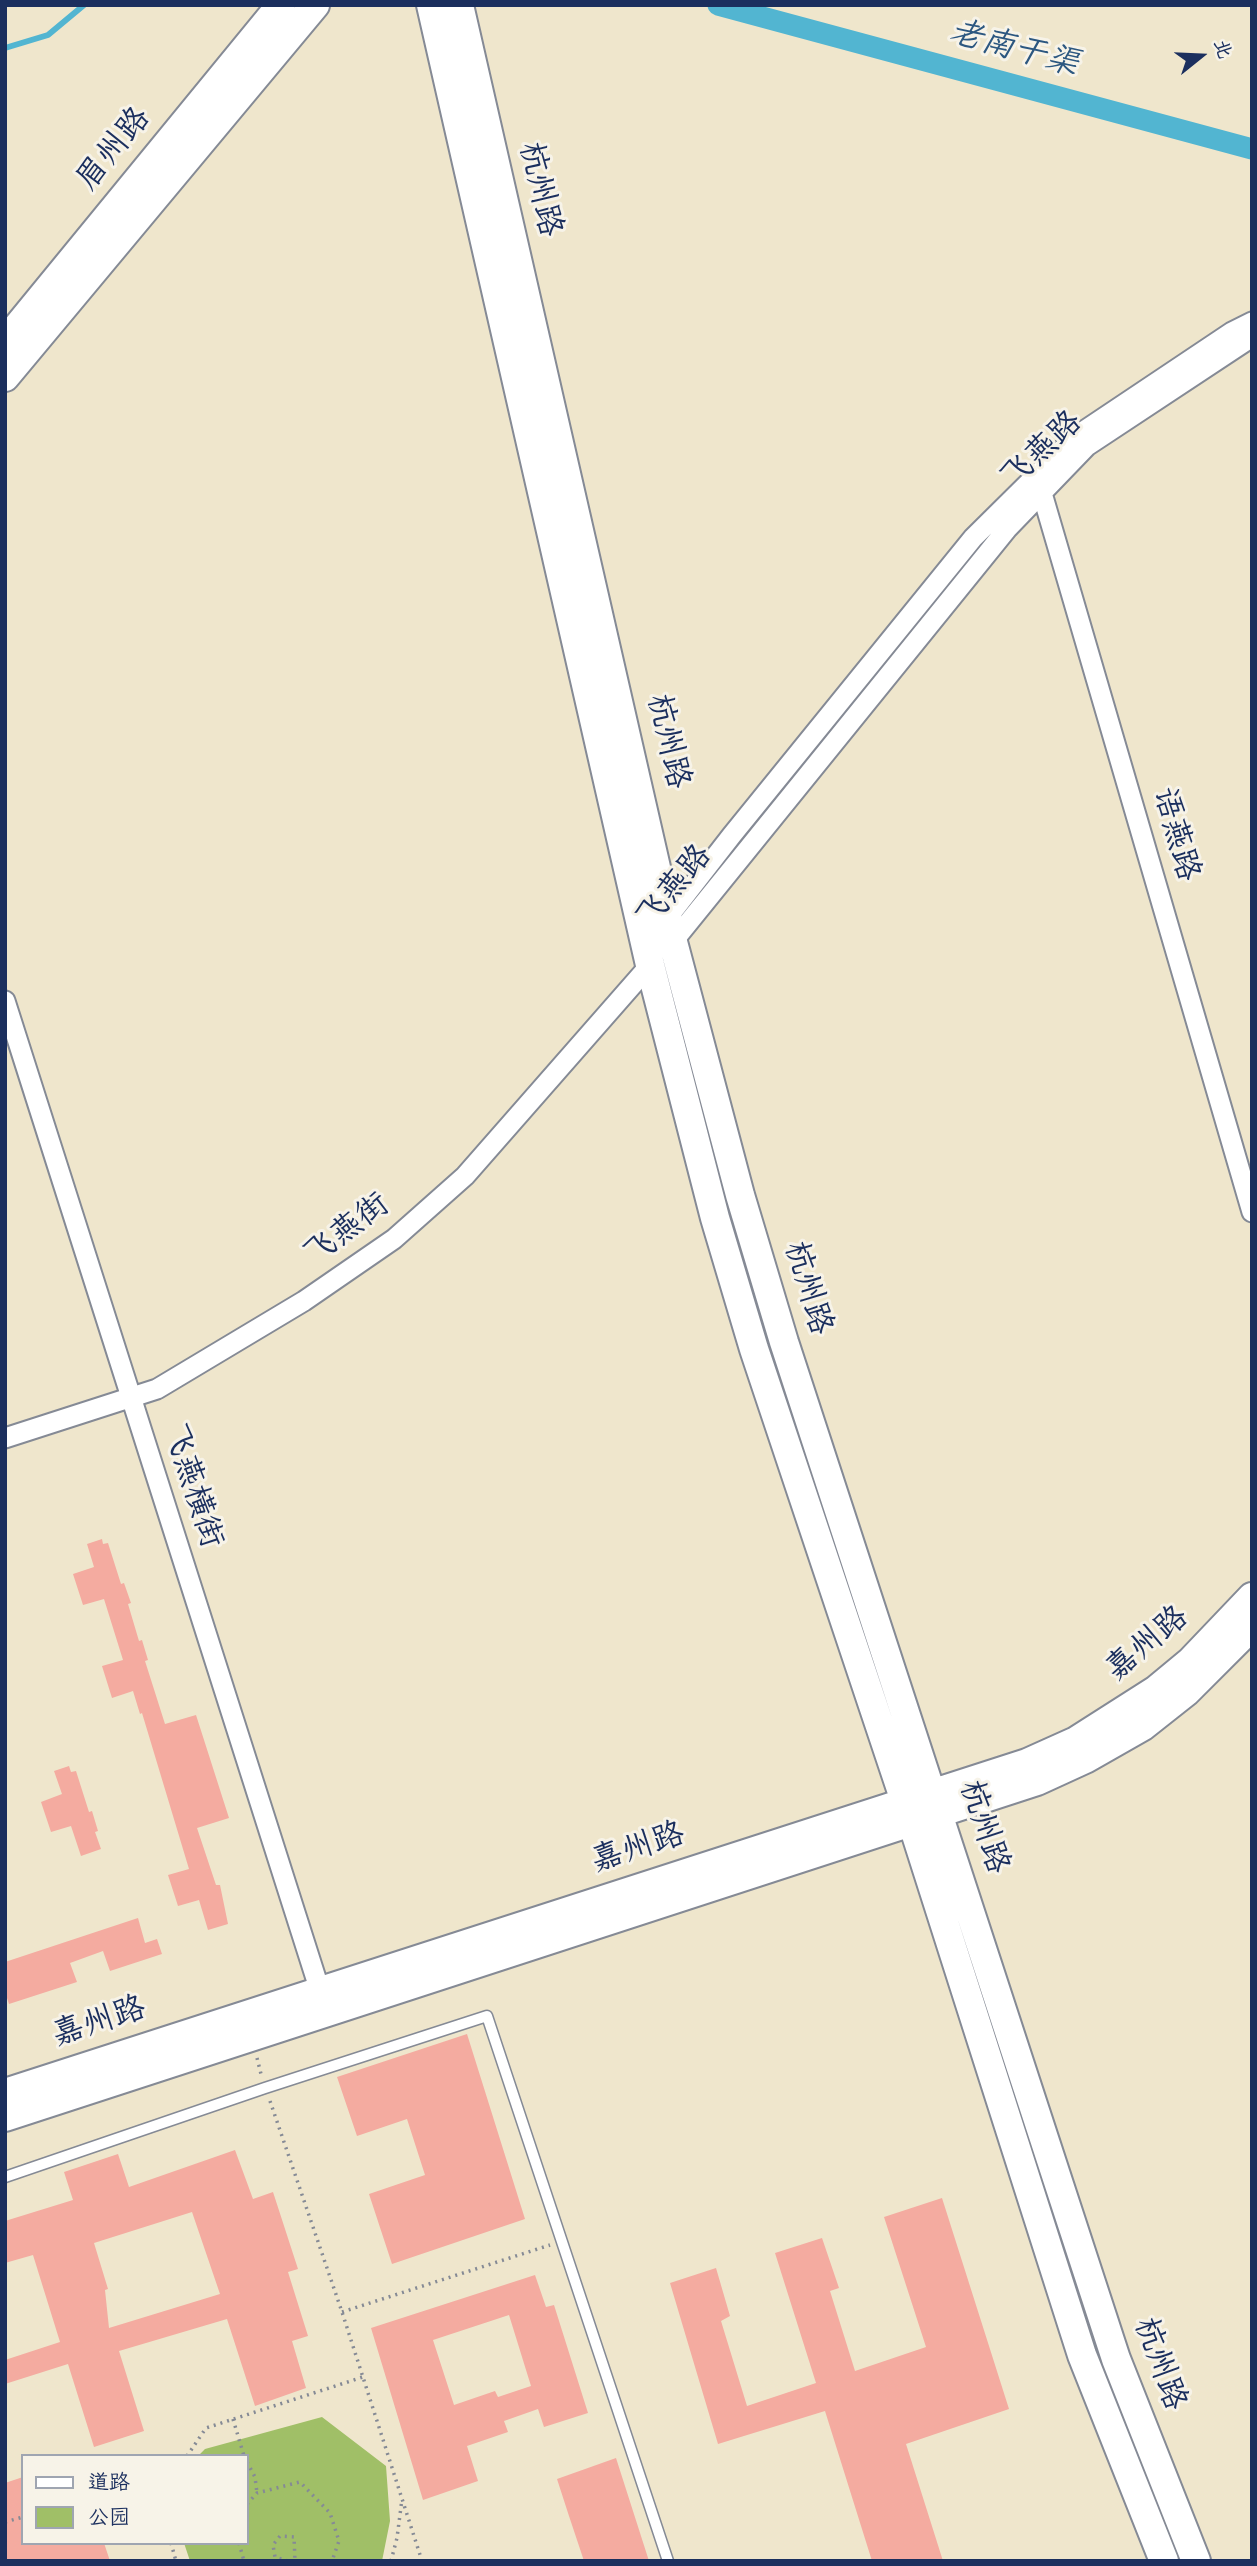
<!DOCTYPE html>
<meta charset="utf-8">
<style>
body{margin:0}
#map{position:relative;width:1257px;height:2566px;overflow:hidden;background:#efe6cc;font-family:"Indie Flower","LXGW WenKai TC",sans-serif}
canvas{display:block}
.frame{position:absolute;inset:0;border:7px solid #1b2f5e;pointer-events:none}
.legend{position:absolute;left:21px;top:2454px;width:228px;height:91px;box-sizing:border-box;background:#f7f3e8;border:2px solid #9fa5b1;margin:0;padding:9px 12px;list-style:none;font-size:21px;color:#1b2f5e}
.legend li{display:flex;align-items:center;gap:14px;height:35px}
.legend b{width:35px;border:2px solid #9fa5b1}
.north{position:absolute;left:1166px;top:21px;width:70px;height:70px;-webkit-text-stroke:5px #f7f3e8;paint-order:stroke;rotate:72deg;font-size:19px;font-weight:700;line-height:28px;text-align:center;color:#1b2f5e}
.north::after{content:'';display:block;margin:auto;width:24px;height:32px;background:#1b2f5e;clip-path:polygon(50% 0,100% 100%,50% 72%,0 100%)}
</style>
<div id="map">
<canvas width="1257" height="2566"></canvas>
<div class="frame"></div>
<ul class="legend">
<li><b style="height:9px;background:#fff"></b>道路</li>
<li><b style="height:19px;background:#a0bf67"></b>公园</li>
</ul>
<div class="north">北</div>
</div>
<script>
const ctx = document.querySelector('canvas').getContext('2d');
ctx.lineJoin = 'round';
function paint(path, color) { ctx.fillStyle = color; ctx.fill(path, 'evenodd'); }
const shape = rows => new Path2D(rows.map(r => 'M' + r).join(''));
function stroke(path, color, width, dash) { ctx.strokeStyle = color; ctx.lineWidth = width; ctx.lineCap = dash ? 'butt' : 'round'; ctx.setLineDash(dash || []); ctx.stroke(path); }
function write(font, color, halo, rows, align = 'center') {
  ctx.font = font + ' "Indie Flower","LXGW WenKai TC",sans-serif'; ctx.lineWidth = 6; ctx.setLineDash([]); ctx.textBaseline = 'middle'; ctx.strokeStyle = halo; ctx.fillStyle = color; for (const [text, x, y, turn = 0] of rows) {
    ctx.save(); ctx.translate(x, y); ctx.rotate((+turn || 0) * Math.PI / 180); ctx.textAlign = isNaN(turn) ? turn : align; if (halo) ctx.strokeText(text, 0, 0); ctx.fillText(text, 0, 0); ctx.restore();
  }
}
paint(shape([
 [322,2417,386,2466,390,2521,382,2561,190,2561,184,2543,247,2543,247,2456,198,2456,205,2449]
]), '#a0bf67');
stroke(shape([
 [5,48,48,35,84,5]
]), '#52b5d1', 6);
stroke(shape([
 [718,5,1252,149]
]), '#52b5d1', 21);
paint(shape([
 [102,1539,103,1544,108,1543,121,1584,124,1583,131,1603,128,1604,139,1641,142,1640,148,1660,145,1661,165,1724,196,1715,229,1818,197,1828,216,1885,220,1885,228,1924,208,1930,199,1900,178,1906,168,1875,189,1869,142,1713,140,1714,133,1691,112,1698,102,1666,123,1660,104,1599,83,1605,73,1574,94,1567,87,1544],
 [69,1766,71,1772,76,1771,89,1812,92,1811,98,1831,95,1832,101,1849,81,1856,71,1826,51,1832,41,1802,62,1794,54,1771],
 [138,1918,145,1943,157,1939,162,1954,110,1971,103,1951,70,1963,77,1982,9,2004,5,1992,5,1962],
 [467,2034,525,2219,392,2264,369,2194,425,2175,407,2119,357,2136,337,2077],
 [235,2150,253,2199,273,2192,298,2269,288,2272,308,2336,292,2341,306,2388,255,2406,227,2319,119,2351,144,2431,94,2447,68,2364,5,2384,5,2360,60,2342,33,2255,5,2263,5,2221,73,2200,64,2172,118,2154,129,2187],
 [192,2212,220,2294,109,2328,105,2290,108,2289,94,2243],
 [942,2198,1009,2409,906,2444,943,2561,872,2561,825,2411,718,2444,670,2283,716,2268,730,2316,721,2321,747,2406,816,2383,775,2253,822,2238,839,2288,830,2291,855,2371,926,2347,884,2217],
 [535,2275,546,2307,554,2305,588,2413,544,2427,538,2409,504,2421,508,2432,467,2446,478,2481,423,2500,371,2328],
 [509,2315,531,2386,498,2397,495,2391,454,2405,433,2340],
 [616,2458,649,2561,584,2561,568,2513,557,2479],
 [23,2477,23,2543,104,2543,110,2561,5,2561,5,2483]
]), '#f4aba0');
const lane = shape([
 [5,2177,265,2088,487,2016,668,2561]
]);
const street = shape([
 [1039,483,1252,1212],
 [666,925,669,916,732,835,973,538,1075,437,1232,332,1252,322],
 [667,949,1007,529,1087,446,1252,337],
 [5,1001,320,1991],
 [5,1438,157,1389,304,1301,394,1239,465,1176,650,965]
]);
const secondary = shape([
 [431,5,650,965,715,1218,754,1349,912,1822,1082,2355,1164,2561],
 [459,5,673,942,740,1195,784,1342,1116,2359,1196,2561],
 [5,342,281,5],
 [5,377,315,5],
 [5,2093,1027,1763,1076,1741,1156,1690,1191,1661,1252,1597],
 [5,2117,1037,1781,1085,1759,1143,1726,1186,1692,1252,1626]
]);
stroke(lane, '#858a95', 13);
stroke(street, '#858a95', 23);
stroke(secondary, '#858a95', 32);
stroke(shape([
 [257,2058,261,2074],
 [270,2101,342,2312,422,2561],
 [342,2312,550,2245],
 [233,2419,244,2456],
 [187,2456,206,2428,363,2377],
 [247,2462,255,2477,257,2493],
 [247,2504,257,2493,300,2482,330,2513,339,2541,332,2561],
 [5,2522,23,2517],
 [171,2543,176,2561],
 [239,2543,244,2561],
 [288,2561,275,2557,273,2545,280,2536,294,2537,295,2561],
 [391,2561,397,2538,402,2499]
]), '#858a95', 3.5, [2, 5]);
stroke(lane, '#fff', 10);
stroke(street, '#fff', 19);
stroke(secondary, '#fff', 28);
write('32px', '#1b2f5e', '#f7f3e8', [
 ["眉州路",116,151,-51],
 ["杭州路",537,190,77],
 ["飞燕路",1044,452,-43],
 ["杭州路",665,742,77],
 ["语燕路",1173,835,74],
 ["飞燕路",677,888,-50],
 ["飞燕街",349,1232,-37],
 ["杭州路",805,1289,73],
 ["飞燕横街",190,1487,72],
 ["嘉州路",1149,1646,-40],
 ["杭州路",981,1828,72],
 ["嘉州路",639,1851,-18],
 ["嘉州路",100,2025,-18],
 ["杭州路",1157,2365,70]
]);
write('italic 33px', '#2c5780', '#f7f3e8', [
 ["老南干渠",1013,52,15]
]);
</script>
